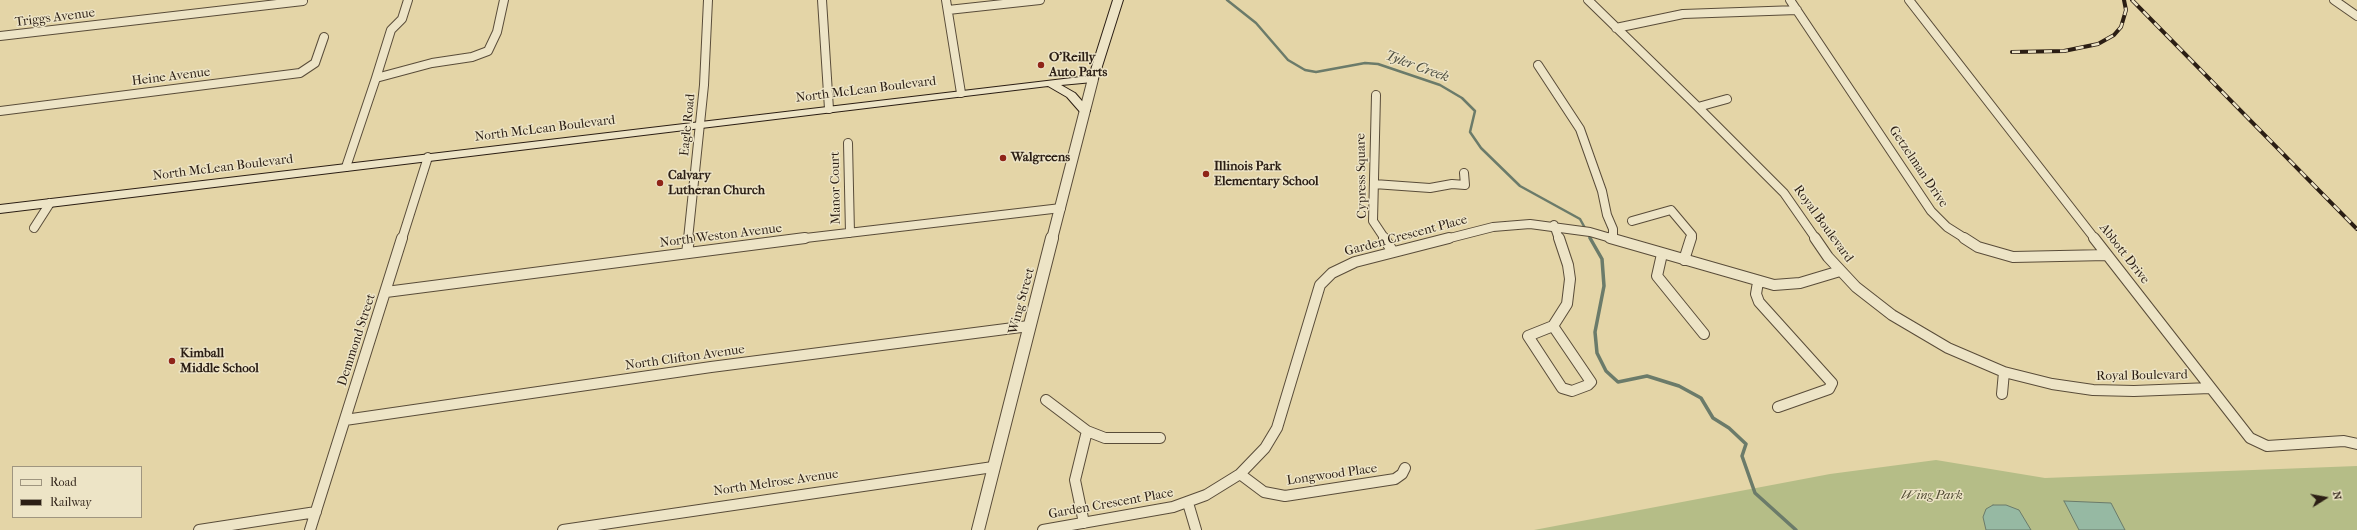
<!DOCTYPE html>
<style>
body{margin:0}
#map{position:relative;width:2357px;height:530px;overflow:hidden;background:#e4d5a7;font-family:"IM FELL French Canon",serif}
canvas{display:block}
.legend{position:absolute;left:12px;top:466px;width:130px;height:52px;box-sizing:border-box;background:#ede4c6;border:1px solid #9f957f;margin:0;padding:5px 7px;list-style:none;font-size:12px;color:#2b1e14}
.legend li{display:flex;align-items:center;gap:8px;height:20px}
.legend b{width:20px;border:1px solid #9f957f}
.north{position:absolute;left:2305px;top:478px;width:40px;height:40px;-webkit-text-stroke:3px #ede4c6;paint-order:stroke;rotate:79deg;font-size:11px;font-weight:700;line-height:16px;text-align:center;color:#2b1e14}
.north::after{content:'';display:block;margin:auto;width:14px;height:18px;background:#2b1e14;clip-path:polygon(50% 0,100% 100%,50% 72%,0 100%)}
</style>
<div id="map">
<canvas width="2357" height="530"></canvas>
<ul class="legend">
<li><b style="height:5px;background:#ede4c6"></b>Road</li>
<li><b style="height:5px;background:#2b1e14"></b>Railway</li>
</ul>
<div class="north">N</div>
</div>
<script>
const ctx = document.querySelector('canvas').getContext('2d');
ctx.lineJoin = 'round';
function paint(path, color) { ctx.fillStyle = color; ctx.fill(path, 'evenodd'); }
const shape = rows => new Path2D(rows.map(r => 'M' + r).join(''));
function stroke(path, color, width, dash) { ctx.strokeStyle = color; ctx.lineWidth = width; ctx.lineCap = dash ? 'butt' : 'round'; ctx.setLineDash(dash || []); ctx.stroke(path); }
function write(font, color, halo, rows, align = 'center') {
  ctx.font = font + ' "IM FELL French Canon",serif'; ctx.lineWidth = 3; ctx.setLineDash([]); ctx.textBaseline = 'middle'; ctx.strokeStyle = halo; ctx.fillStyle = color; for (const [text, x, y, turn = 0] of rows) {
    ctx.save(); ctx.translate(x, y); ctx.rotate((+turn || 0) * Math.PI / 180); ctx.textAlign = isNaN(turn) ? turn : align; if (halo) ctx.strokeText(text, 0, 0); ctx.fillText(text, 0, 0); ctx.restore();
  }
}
paint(shape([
 [1936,460,2045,478,2357,466,2357,530,1534,530,1830,474]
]), '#b5bd87');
const water = shape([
 [2064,501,2111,503,2125,530,2079,530,2064,501],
 [1993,505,2006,505,2019,510,2031,530,1986,530,1983,517,1986,509,1993,505]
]);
paint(water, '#96b9a3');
stroke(water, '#6b7b6a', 1);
stroke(shape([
 [1227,0,1256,23,1288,60,1305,70,1316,72,1365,63,1378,64,1440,85,1462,98,1475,111,1470,132,1481,148,1520,186,1580,219,1591,239]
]), '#6b7b6a', 2.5);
stroke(shape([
 [1590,238,1602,259,1604,286,1595,332,1597,353,1606,371,1618,382,1647,376,1679,386,1701,398,1713,418,1729,428,1746,444,1742,456,1755,493,1796,530]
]), '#6b7b6a', 3.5);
const minorFar1 = shape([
 [822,0,829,109],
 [946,0,961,93],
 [1588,0,1698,107,1727,99],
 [1790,0,1931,211,1947,227,1966,239],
 [1909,0,2095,239],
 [2334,0,2357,16],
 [948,10,1040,0],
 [1616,28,1683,14,1797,10],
 [0,36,303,1],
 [1538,65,1580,129,1602,191,1607,215,1613,229,1613,239],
 [376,78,391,30,402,19,408,0],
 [1376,95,1373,221,1385,239],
 [1698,107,1784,193,1816,239],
 [0,111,300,73,315,63,324,37],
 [848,143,850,233],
 [346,167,376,78,432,63,472,57,488,51,497,32,504,0],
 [1374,184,1430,188,1452,184,1465,185,1464,173],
 [1632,221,1671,210,1692,235,1691,239],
 [1554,225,1559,239],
 [34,228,50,203],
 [402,239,428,157],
 [688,239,704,85,708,0],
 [797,239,1061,208],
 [1446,239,1493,227,1530,224,1590,232,1614,239]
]);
const minor = shape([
 [1384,238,1393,252],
 [1610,238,1774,285,1800,283,1840,271],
 [1815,238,1828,257,1856,287,1892,315,1948,348,2004,372,2002,394],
 [1964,238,1978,247,2013,257,2107,255],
 [2094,238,2250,438,2267,446,2344,441,2357,444],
 [687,253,689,238],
 [1662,254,1657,276,1704,334],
 [1684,260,1691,238],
 [1758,282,1756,294,1759,302,1832,383,1829,389,1778,407],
 [386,292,805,238],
 [1553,326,1591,382,1588,385,1572,391,1562,388,1528,336,1553,326],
 [1553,326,1567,304,1570,279,1568,265,1559,238],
 [2004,372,2052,384,2093,390,2134,391,2210,388],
 [1046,400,1087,431,1075,480,1084,523],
 [345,420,711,367,1029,326],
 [1087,431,1105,438,1160,438],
 [1240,474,1264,492,1285,496,1395,479,1402,474,1405,468],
 [1188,503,1196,530],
 [199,530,316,512],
 [310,530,402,238],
 [563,530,993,467],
 [1043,530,1173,507,1206,495,1240,474,1265,448,1277,428,1320,285,1332,273,1355,262,1449,238]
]);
const tertiaryFar1 = shape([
 [1052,239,1093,79]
]);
const tertiary = shape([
 [978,530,1052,238]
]);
const secondary = shape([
 [1113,0,1123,0,1098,79,1093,82,1061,85,1075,93,1089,109,1090,111,1085,114,1081,113,1067,97,1048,86,0,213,0,205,1089,76,1113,0]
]);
stroke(minorFar1, '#594c39', 10);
stroke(minor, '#594c39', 12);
stroke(tertiaryFar1, '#594c39', 12);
stroke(tertiary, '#594c39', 14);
stroke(secondary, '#2b1e14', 2);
stroke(minorFar1, '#ede4c6', 8);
stroke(minor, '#ede4c6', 10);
stroke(tertiaryFar1, '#ede4c6', 10);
stroke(tertiary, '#ede4c6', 12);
paint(secondary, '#ede4c6');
const rail = shape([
 [2132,0,2357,229],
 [2012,52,2064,51,2098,44,2114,35,2121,27,2126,10,2124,0]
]);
stroke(rail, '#2b1e14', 4);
stroke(rail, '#ede4c6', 2.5, [8]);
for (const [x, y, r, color] of [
 [1041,65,4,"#8f2418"],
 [1003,158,4,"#8f2418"],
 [1206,174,4,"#8f2418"],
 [660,183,4,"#8f2418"],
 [172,361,4,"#8f2418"]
]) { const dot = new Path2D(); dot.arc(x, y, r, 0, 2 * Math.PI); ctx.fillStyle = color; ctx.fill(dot); stroke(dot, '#ede4c6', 1.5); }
write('13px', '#2b1e14', '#ede4c6', [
 ["Triggs Avenue",55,18,-7],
 ["Heine Avenue",171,77,-7],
 ["North McLean Boulevard",866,90,-7],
 ["Eagle Road",688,125,-84],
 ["North McLean Boulevard",545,129,-7],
 ["Getzelman Drive",1918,167,56],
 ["North McLean Boulevard",223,168,-7],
 ["Cypress Square",1362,176,-91],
 ["Manor Court",836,188,-91],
 ["Royal Boulevard",1823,224,54],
 ["North Weston Avenue",721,236,-7],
 ["Garden Crescent Place",1406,236,-15],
 ["Abbott Drive",2124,254,52],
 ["Wing Street",1022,301,-75],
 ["Demmond Street",357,340,-72],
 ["North Clifton Avenue",685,358,-8],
 ["Royal Boulevard",2142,376,-1],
 ["Longwood Place",1332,475,-8],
 ["North Melrose Avenue",776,483,-8],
 ["Garden Crescent Place",1111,504,-10]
]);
write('bold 13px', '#2b1e14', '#ede4c6', [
 ["O'Reilly",1049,58],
 ["Auto Parts",1049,73],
 ["Walgreens",1011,158],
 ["Illinois Park",1214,167],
 ["Elementary School",1214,182],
 ["Calvary",668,176],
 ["Lutheran Church",668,191],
 ["Kimball",180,354],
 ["Middle School",180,369]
], 'left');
write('italic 13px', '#544e36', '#ede4c6', [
 ["Wing Park",1932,496]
]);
write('italic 14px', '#4b4c3f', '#ede4c6', [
 ["Tyler Creek",1417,67,20]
]);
</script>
